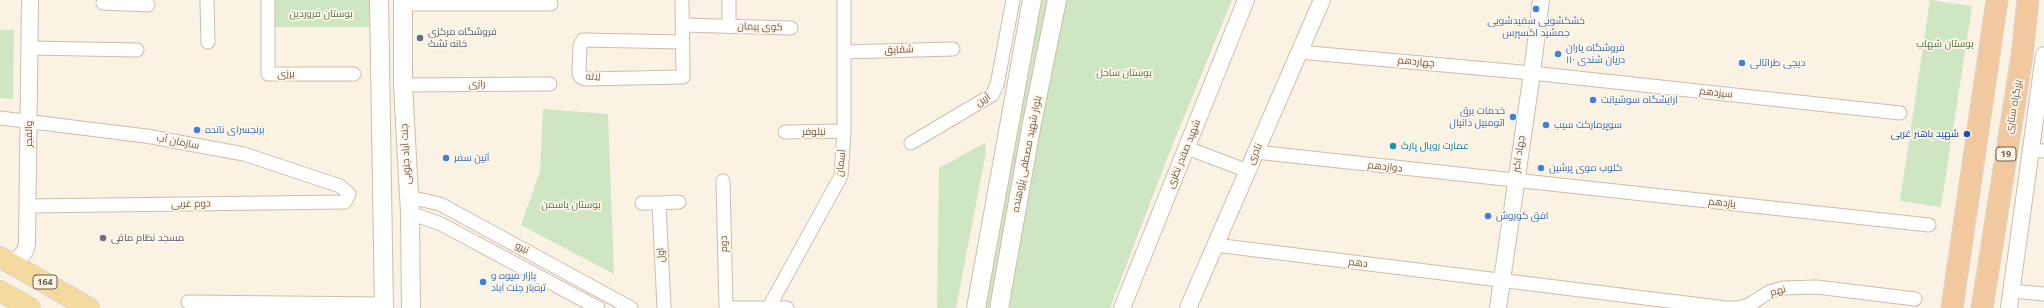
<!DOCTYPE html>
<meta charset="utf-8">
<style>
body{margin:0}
canvas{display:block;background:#faf2e2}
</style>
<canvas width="2044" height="308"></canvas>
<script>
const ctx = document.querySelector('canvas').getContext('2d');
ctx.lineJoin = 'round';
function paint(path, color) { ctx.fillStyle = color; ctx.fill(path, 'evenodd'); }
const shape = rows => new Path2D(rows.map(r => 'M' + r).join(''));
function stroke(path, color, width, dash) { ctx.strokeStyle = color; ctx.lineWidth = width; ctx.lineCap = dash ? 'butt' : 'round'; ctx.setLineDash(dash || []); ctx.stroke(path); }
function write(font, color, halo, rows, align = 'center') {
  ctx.font = font + ' "Open Sans",Cairo,sans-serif'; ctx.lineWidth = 3.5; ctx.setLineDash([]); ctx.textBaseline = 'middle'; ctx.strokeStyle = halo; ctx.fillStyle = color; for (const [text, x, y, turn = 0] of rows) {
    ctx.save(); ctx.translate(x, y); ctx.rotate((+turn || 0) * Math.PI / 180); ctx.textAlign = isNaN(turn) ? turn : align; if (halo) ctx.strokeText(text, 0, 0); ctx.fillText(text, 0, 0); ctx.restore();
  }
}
paint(shape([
 [273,0,369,0,369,27,273,27],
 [1041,0,1051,0,993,308,983,308],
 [1067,0,1232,0,1168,156,1110,308,1005,308,1055,49],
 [1930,0,1972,6,1941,207,1900,201],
 [0,30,14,30,13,99,0,98],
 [543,109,608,114,614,274,521,225,540,172],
 [985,143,986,152,956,308,937,308,939,168]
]), '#cfe6c2');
const minor = shape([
 [207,0,208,42],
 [268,0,268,74,354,74],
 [682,0,683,77,585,79,581,77,579,74,580,46,583,40,683,42],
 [103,3,148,5],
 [403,4,551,4],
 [683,25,791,28],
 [729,27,729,0],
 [30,48,137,50],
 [844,52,953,49],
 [1299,52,1532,73,1900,113],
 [403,85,550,84],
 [0,118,146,136,244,154,340,186,349,194,345,202,28,206],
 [785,132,844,131],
 [911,143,992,95,997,85,1013,0],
 [2032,150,2044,151],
 [1195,151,1248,171],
 [1256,152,1929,225],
 [723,181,726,308],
 [409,197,440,204,631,308],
 [642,203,659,203],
 [410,213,441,224,598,308],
 [1215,245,1726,308,1739,308,1749,305,1769,292,1783,288,1817,287,1915,299],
 [2012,291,2044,294],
 [188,302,384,304],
 [769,307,841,176,844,131,844,0],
 [664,308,659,203,679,202],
 [734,308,787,308]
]);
const tertiary = shape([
 [14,264,25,251,27,244,30,0],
 [1122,308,1246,0],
 [1188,308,1322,0],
 [1498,308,1532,73,1541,0],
 [2009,308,2044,55]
]);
const secondary = shape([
 [379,0,384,308],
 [403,0,403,85,410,213,411,308],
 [976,308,1032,0],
 [999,308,1032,123,1057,0]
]);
const primary = shape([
 [0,257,89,308],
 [0,291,30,308]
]);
const trunk = shape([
 [1952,308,1997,0],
 [1982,308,2022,56,2028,0]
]);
stroke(minor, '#cdbdad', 15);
stroke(tertiary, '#cdbdad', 18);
stroke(secondary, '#cfbdaa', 20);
stroke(primary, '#dad4d0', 22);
stroke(trunk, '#dad4d0', 23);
stroke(minor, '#fff', 13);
stroke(tertiary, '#fff', 16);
stroke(secondary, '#fff', 18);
stroke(primary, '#f5da9f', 20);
stroke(trunk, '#f2c99e', 21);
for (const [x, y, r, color] of [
 [1536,9,4,"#3f7fe0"],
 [420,38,4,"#5c6f8a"],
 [1558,54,4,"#3f7fe0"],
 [1742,63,4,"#3f7fe0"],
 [1593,100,4,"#3f7fe0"],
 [1513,117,4,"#3f7fe0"],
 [1546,125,4,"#3f7fe0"],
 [197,130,4,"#3f7fe0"],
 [1967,134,4,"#1a4fb4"],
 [1393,146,4,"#0f9aa8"],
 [446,158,4,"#3f7fe0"],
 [1541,168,4,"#3f7fe0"],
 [1488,216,4,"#3f7fe0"],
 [103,238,4,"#6b7280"],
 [483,282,4,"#3f7fe0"]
]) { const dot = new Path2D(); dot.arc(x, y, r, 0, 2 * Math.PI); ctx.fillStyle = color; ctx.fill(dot); stroke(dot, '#fef6e8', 1.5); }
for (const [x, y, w] of [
 [2006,154,20],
 [45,282,24]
]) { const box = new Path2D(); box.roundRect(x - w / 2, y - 7, w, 14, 3); ctx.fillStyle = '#fef6e8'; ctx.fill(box); stroke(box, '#705a4b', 1); }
write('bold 9px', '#705a4b', null, [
 ["19",2006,154],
 ["164",45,282]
]);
write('10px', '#537a46', '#fef6e8', [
 ["بوستان فروردین",321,14],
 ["بوستان شهاب",1945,44],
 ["بوستان ساحل",1124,73],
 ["بوستان یاسمن",571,205]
]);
write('10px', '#366cbe', '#fef6e8', [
 ["خشکشویی سفیدشویی",1536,21,"center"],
 ["جمشید اکسپرس",1536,33,"center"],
 ["فروشگاه یاران",1566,48],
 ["دریان شندی ۱۱۰",1566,60],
 ["دیجی طراتالی",1750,63],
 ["آرایشگاه سوشیانت",1601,100],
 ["خدمات برق",1505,111,"right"],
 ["اتومبیل دانیال",1505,123,"right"],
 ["سوپرمارکت سیب",1554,125],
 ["برنجسرای نانده",205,130],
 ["آتین سفر",454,158],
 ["کلوب موی پرشین",1549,168],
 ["افق کوروش",1496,216],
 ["بازار میوه و",491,276],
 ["تره‌بار جنت آباد",491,288]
], 'left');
write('10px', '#705a4b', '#fef6e8', [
 ["کوی پیمان",760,27,1],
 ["شقایق",899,50,-2],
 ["چهاردهم",1416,62,5],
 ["برزی",286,74],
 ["لاله",593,77,5],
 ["رازی",477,84],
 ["سیزدهم",1716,93,6],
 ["آرین",983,100,-33],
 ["بزرگراه ستاری",2014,107,-80],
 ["نیلوفر",814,132,-1],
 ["والفجر",29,134,-90],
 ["سازمان آب",178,142,11],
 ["جنت آباد جنوبی",406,154,-93],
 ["بلوار شهید مصطفی پژوهنده",1027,154,-79],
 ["شهید صفدر نظری",1184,154,-68],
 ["نادری",1255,154,-66],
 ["جهاد اکبر",1519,154,-81],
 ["آسمان",841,163,-83],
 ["دوازدهم",1385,167,6],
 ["یازدهم",1722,203,6],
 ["دوم غربی",191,204,-1],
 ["دوم",724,244,-91],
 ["نیرو",522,248,28],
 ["اول",661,255,-93],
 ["دهم",1358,263,7],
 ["نهم",1778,291,-15]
]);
write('10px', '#4e5e75', '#fef6e8', [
 ["فروشگاه مرکزی",428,32],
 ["خانه تشک",428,44]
], 'left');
write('10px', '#164399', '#fef6e8', [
 ["شهید باهنر غربی",1959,134]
], 'right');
write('10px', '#0d838f', '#fef6e8', [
 ["عمارت رویال پارک",1401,146]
], 'left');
write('10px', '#5b616d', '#fef6e8', [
 ["مسجد نظام مافی",111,238]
], 'left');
</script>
